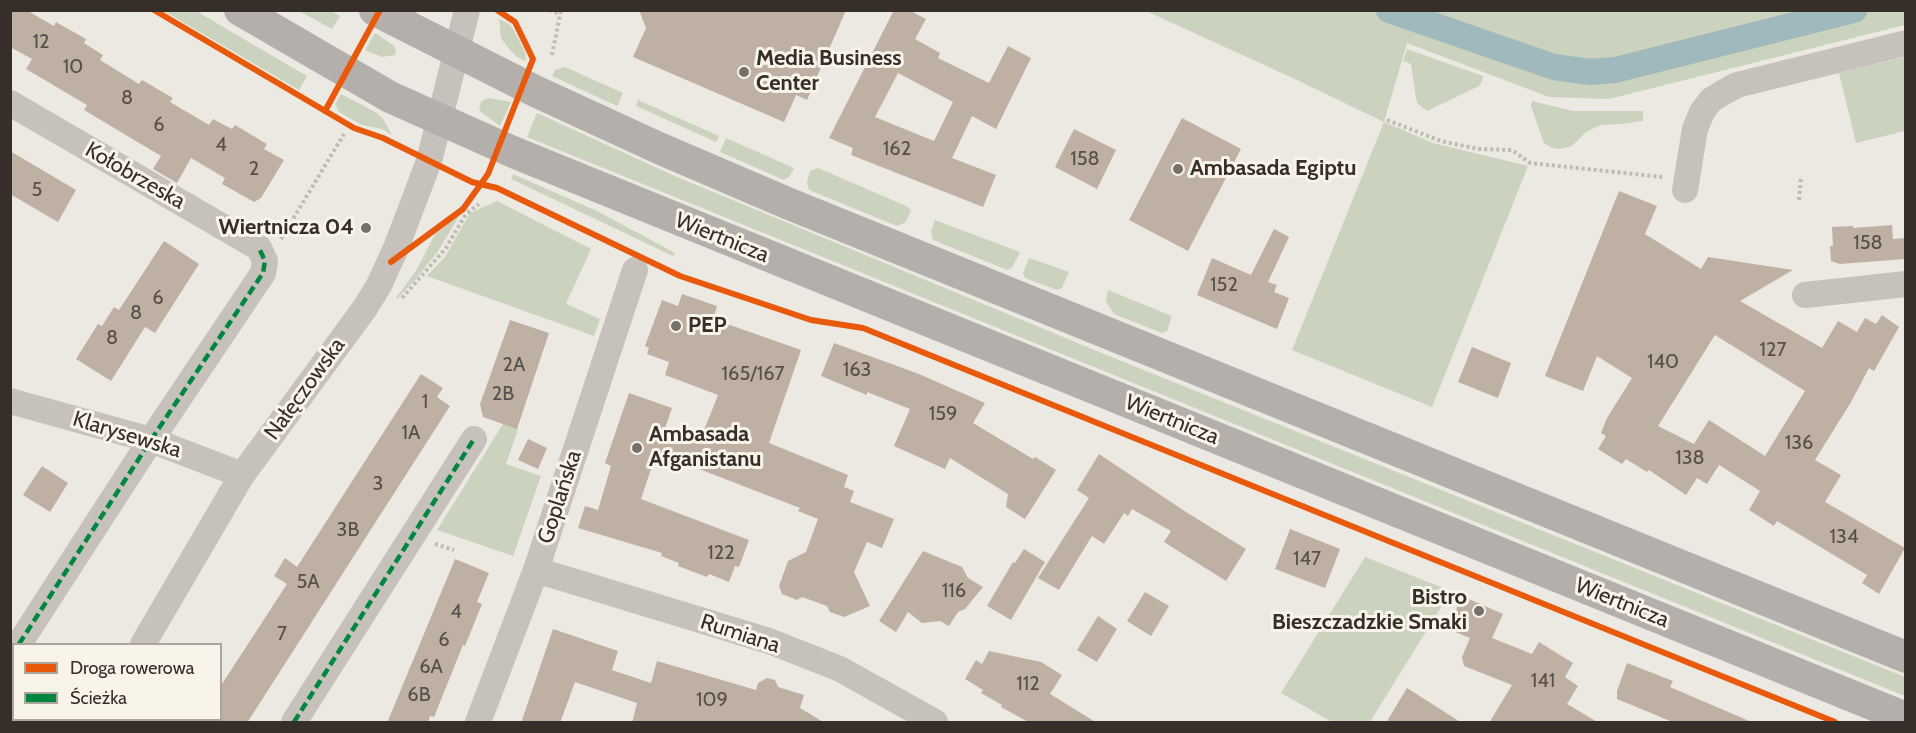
<!DOCTYPE html>
<meta charset="utf-8">
<style>
body{margin:0}
#map{position:relative;width:1916px;height:733px;overflow:hidden;background:#ece9e2;font-family:Cabin,sans-serif}
canvas{display:block}
.frame{position:absolute;inset:0;border:12px solid #362f29;pointer-events:none}
.legend{position:absolute;left:12px;top:643px;width:210px;height:78px;box-sizing:border-box;background:#f9f4ea;border:2px solid #aba59d;margin:0;padding:8px 10px;list-style:none;font-size:18px;color:#362f29}
.legend li{display:flex;align-items:center;gap:12px;height:30px}
.legend b{width:30px;border:2px solid #aba59d}
</style>
<div id="map">
<canvas width="1916" height="733"></canvas>
<div class="frame"></div>
<ul class="legend">
<li><b style="height:8px;background:#e8590c"></b>Droga rowerowa</li>
<li><b style="height:8px;background:#00873e"></b>Ścieżka</li>
</ul>
</div>
<script>
const ctx = document.querySelector('canvas').getContext('2d');
ctx.lineJoin = 'round';
function paint(path, color) { ctx.fillStyle = color; ctx.fill(path, 'evenodd'); }
const shape = rows => new Path2D(rows.map(r => 'M' + r).join(''));
function stroke(path, color, width, dash) { ctx.strokeStyle = color; ctx.lineWidth = width; ctx.lineCap = dash ? 'butt' : 'round'; ctx.setLineDash(dash || []); ctx.stroke(path); }
function write(font, color, halo, rows, align = 'center') {
  ctx.font = font + ' Cabin,sans-serif'; ctx.lineWidth = 6; ctx.setLineDash([]); ctx.textBaseline = 'middle'; ctx.strokeStyle = halo; ctx.fillStyle = color; for (const [text, x, y, turn = 0] of rows) {
    ctx.save(); ctx.translate(x, y); ctx.rotate((+turn || 0) * Math.PI / 180); ctx.textAlign = isNaN(turn) ? turn : align; if (halo) ctx.strokeText(text, 0, 0); ctx.fillText(text, 0, 0); ctx.restore();
  }
}
paint(shape([
 [1905,10,1905,25,1609,99,1549,97,1407,43,1384,122,1433,143,1528,166,1432,407,1292,350,1384,122,1297,80,1146,11],
 [164,11,196,11,307,76,299,90],
 [299,11,330,11,340,16,332,29],
 [499,19,509,24,513,29,525,52,526,61,517,57,509,49,501,38],
 [375,33,393,45,396,50,395,55,382,57,365,50],
 [1407,49,1483,76,1482,81,1479,86,1427,111,1418,104,1416,99,1411,64,1403,61],
 [1905,57,1905,131,1856,143,1839,73],
 [565,67,623,93,617,106,552,76,555,70],
 [341,94,377,113,383,119,392,135,382,129,362,125,339,112,335,104],
 [489,98,511,102,500,126,481,112,479,107,482,101],
 [638,100,719,136,716,142,636,106],
 [1532,101,1573,111,1643,111,1643,121,1621,124,1601,125,1586,132,1572,146,1560,149,1552,148,1544,143,1531,106],
 [537,113,677,177,1109,356,1905,677,1905,696,527,137],
 [726,138,794,168,790,176,784,180,720,152],
 [818,168,906,206,911,210,906,222,897,226,809,190,807,182,810,171],
 [513,174,599,212,675,253,673,256,511,179],
 [497,201,591,249,566,304,600,319,594,336,427,276,445,257,470,213],
 [461,213,438,251,415,280,397,299,396,298,416,271,435,234],
 [935,220,1020,252,1012,268,1007,270,933,240,931,232],
 [1029,258,1069,272,1062,288,1057,290,1025,278,1023,273],
 [1108,290,1172,316,1167,331,1162,333,1114,314,1106,301],
 [503,424,518,429,506,464,541,476,513,556,437,530],
 [1365,557,1451,591,1370,722,1332,722,1281,693]
]), '#cbd2bd');
stroke(shape([
 [1389,10,1554,67,1590,72,1615,70,1854,10]
]), '#9fb9bd', 26);
paint(shape([
 [10,10,26,10,54,26,56,22,86,39,84,43,103,55,100,60,139,84,142,80,173,98,170,102,209,125,213,119,232,129,235,125,267,144,264,149,284,160,261,198,254,202,222,184,225,178,191,158,177,183,153,169,161,156,84,110,87,105,26,69,32,59,10,47],
 [639,10,846,10,807,100,796,95,784,122,633,57,646,28],
 [894,10,909,10,926,19,915,39,940,53,938,58,989,83,1008,46,1031,58,996,129,972,116,952,158,996,175,983,207,851,155,853,148,829,138],
 [898,73,953,102,934,141,875,117],
 [1182,118,1241,149,1188,251,1129,220],
 [1074,129,1116,150,1097,189,1055,167],
 [10,151,76,190,58,222,10,194],
 [1619,191,1657,206,1645,234,1701,269,1708,257,1793,270,1740,301,1822,348,1838,321,1857,332,1865,318,1876,324,1882,315,1899,327,1874,371,1869,368,1851,402,1815,460,1841,475,1825,502,1905,548,1879,594,1862,583,1867,575,1777,521,1774,526,1749,510,1760,491,1719,465,1707,484,1697,478,1686,495,1649,470,1647,472,1626,459,1622,464,1598,449,1606,436,1601,433,1607,418,1632,378,1597,356,1583,391,1545,376],
 [1715,335,1805,391,1765,456,1709,420,1694,444,1658,426],
 [1892,225,1893,239,1905,238,1905,259,1840,264,1831,261,1830,246,1833,246,1832,227,1853,226,1853,228],
 [1274,229,1289,237,1268,282,1277,285,1274,292,1289,298,1277,329,1197,295,1212,258,1251,275],
 [164,241,199,264,155,333,145,327,111,381,76,359,98,324,102,326,114,307,119,310],
 [682,294,717,306,713,319,801,350,769,443,848,475,844,487,854,491,850,502,894,519,882,548,867,542,854,572,870,606,844,617,830,612,827,606,802,597,797,600,782,594,779,586,788,561,806,552,818,519,798,511,800,508,663,455,660,462,654,460,641,499,749,540,739,567,735,566,729,582,709,574,707,577,678,566,679,563,661,556,662,553,578,528,585,506,598,510,611,466,605,463,629,393,672,408,664,431,699,443,718,395,665,375,669,362,647,354,649,348,645,346,662,300,678,306],
 [510,320,549,333,517,429,483,417,480,404],
 [834,343,919,374,985,403,973,423,1033,459,1035,457,1056,470,1025,519,1006,507,1008,494,950,458,945,469,894,446,910,409,867,392,867,395,821,376],
 [1472,347,1511,363,1498,398,1458,382],
 [421,374,443,388,437,397,450,406,247,723,220,723,220,687,287,584,274,576,285,558,297,567],
 [528,439,547,448,538,469,518,460],
 [1099,454,1186,512,1246,549,1226,581,1164,542,1171,531,1132,509,1128,516,1124,513,1104,544,1092,536,1059,590,1038,578,1089,498,1077,490],
 [42,466,68,483,50,512,23,495],
 [1290,529,1340,549,1325,588,1275,569],
 [1024,549,1045,562,1011,620,987,606,1013,562,1015,563],
 [923,551,962,567,968,578,983,587,965,609,958,612,949,626,940,621,922,623,908,612,896,632,879,621],
 [455,559,489,573,477,602,482,604,465,646,463,645,434,717,430,716,428,723,387,723],
 [1145,592,1169,606,1151,636,1127,621],
 [1462,596,1503,614,1492,638,1532,654,1539,642,1573,663,1565,677,1578,686,1567,704,1599,723,1489,723,1512,685,1464,666,1462,657,1470,638,1448,629],
 [1098,616,1117,629,1097,662,1077,650],
 [553,629,618,651,612,670,651,683,657,661,756,690,758,683,767,678,775,680,778,687,804,695,800,708,825,723,632,723,637,703,575,682,560,723,521,723],
 [989,651,1041,662,1062,675,1050,694,1097,723,1030,723,1001,707,1002,705,981,693,983,690,965,679,976,660,982,664],
 [1627,663,1673,681,1670,687,1754,723,1675,723,1617,699,1617,691],
 [1407,688,1462,723,1386,723]
]), '#bfb0a4');
stroke(shape([
 [549,10,560,14],
 [552,55,561,10],
 [1387,120,1441,141,1478,149,1512,150,1530,163,1662,177],
 [1799,200,1801,176],
 [281,239,344,134],
 [402,298,446,248,466,214,479,204],
 [435,544,454,550]
]), '#bfbab3', 4, [3, 3]);
stroke(shape([
 [10,103,259,248,265,261,263,273,151,440,19,644],
 [1685,190,1695,129,1702,112,1711,100,1724,92,1737,85,1906,43],
 [1805,295,1906,284],
 [10,401,151,440,242,475],
 [536,570,769,641,840,669,935,722],
 [143,644,242,475,365,308,379,285,396,248,429,161,467,10],
 [97,722,99,720],
 [294,722,474,439],
 [478,722,536,570,635,270]
]), '#c6c1bb', 26);
stroke(shape([
 [240,10,390,97,513,152,1906,718],
 [375,10,537,92,661,149,787,203,1906,657]
]), '#b4afaa', 32);
stroke(shape([
 [19,644,151,440,263,273,265,261,259,248],
 [10,657,14,652],
 [294,722,474,439]
]), '#00873e', 4.5, [9, 4.5]);
stroke(shape([
 [154,10,354,128,383,138,472,182,497,188,680,276,811,320,863,328,1835,722],
 [325,111,380,10],
 [391,262,463,209,488,174,533,59,515,22,497,10]
]), '#e8590c', 6);
for (const [x, y, r, color] of [
 [744,72,6,"#76706a"],
 [1178,169,6,"#76706a"],
 [366,228,6,"#76706a"],
 [676,326,6,"#76706a"],
 [637,448,6,"#76706a"],
 [1479,611,6,"#76706a"]
]) { const dot = new Path2D(); dot.arc(x, y, r, 0, 2 * Math.PI); ctx.fillStyle = color; ctx.fill(dot); stroke(dot, '#f9f4ea', 2); }
write('20px', '#584f48', null, [
 ["12",41,42],
 ["10",73,67],
 ["8",127,98],
 ["6",159,125],
 ["4",221,145],
 ["162",897,149],
 ["158",1085,159],
 ["2",254,169],
 ["5",37,190],
 ["158",1868,243],
 ["152",1224,285],
 ["6",158,298],
 ["8",136,313],
 ["8",112,338],
 ["127",1773,350],
 ["140",1663,362],
 ["2A",514,365],
 ["163",857,370],
 ["165/167",753,374],
 ["2B",503,394],
 ["1",425,402],
 ["159",943,414],
 ["1A",411,433],
 ["136",1799,443],
 ["138",1690,458],
 ["3",378,484],
 ["3B",348,530],
 ["134",1844,537],
 ["122",721,553],
 ["147",1307,559],
 ["5A",308,582],
 ["116",954,591],
 ["4",456,612],
 ["7",282,634],
 ["6",444,640],
 ["6A",431,667],
 ["141",1543,681],
 ["112",1028,684],
 ["6B",419,695],
 ["109",712,700]
]);
write('bold 22px', '#362f29', '#f9f4ea', [
 ["Media Business",756,59],
 ["Center",756,84],
 ["Ambasada Egiptu",1190,169],
 ["Wiertnicza 04",354,228,"right"],
 ["PEP",688,326],
 ["Ambasada",649,435],
 ["Afganistanu",649,460],
 ["Bistro",1467,598,"right"],
 ["Bieszczadzkie Smaki",1467,623,"right"]
], 'left');
write('22px', '#362f29', '#f9f4ea', [
 ["Kołobrzeska",135,176,30],
 ["Wiertnicza",722,238,22],
 ["Nałęczowska",305,389,-54],
 ["Wiertnicza",1172,420,22],
 ["Klarysewska",127,435,17],
 ["Goplańska",560,497,-72],
 ["Wiertnicza",1622,603,22],
 ["Rumiana",740,634,18]
]);
</script>
